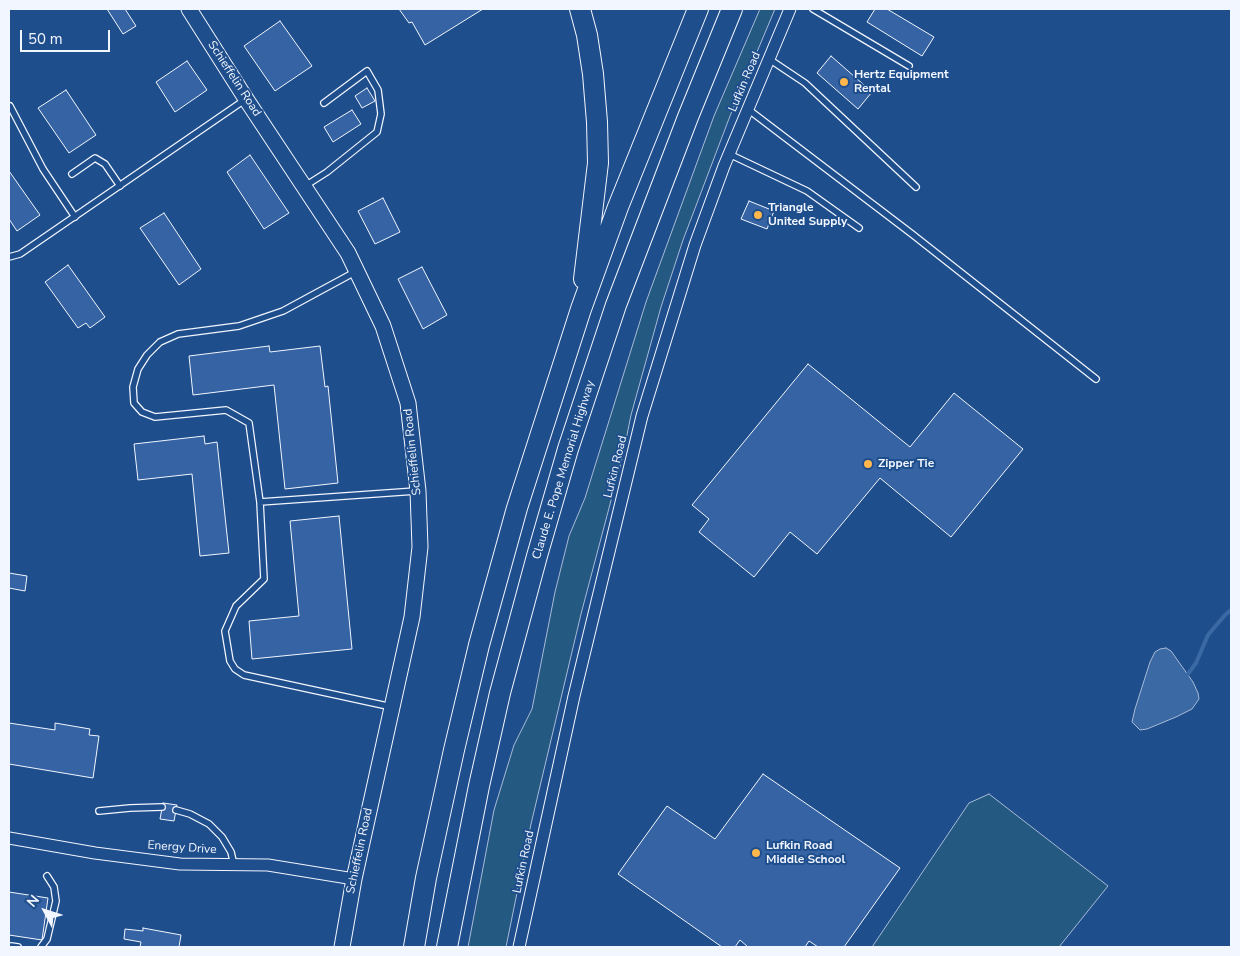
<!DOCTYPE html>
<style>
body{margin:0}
#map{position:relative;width:1240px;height:956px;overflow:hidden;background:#1f4e8c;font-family:"Nunito Sans",sans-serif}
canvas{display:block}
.frame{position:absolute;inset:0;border:10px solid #f2f6ff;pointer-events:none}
.north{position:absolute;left:20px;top:886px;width:50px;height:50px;-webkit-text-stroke:4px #1f4e8c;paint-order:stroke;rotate:310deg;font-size:14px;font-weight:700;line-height:20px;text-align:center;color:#f2f6ff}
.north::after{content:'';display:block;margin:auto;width:18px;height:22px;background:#f2f6ff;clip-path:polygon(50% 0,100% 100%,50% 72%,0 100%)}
.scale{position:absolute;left:20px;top:30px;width:90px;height:22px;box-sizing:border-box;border:2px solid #f2f6ff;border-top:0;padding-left:6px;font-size:15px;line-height:18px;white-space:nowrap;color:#f2f6ff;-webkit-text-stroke:4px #1f4e8c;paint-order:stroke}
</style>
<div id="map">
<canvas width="1240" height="956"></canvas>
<div class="frame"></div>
<div class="north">N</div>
<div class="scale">50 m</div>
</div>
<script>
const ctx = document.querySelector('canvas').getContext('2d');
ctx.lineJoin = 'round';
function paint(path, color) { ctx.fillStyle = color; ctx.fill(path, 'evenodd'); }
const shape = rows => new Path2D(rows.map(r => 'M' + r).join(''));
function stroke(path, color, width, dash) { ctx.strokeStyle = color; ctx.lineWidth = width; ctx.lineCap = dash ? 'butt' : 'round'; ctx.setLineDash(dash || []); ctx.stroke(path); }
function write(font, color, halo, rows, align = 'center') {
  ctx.font = font + ' "Nunito Sans",sans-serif'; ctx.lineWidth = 4; ctx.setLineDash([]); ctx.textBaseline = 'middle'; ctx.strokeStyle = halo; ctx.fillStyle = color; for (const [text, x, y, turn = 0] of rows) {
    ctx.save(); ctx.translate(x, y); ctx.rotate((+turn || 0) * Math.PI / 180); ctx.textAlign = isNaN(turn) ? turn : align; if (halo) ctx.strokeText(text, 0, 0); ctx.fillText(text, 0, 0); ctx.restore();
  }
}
const green = shape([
 [760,9,775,9,730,116,683,240,661,307,631,415,623,455,581,614,531,824,506,947,468,947,494,810,514,745,532,709,555,592,569,536,585,498,646,302,714,116,760,9],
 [989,794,1108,886,1059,947,872,947,969,803,989,794]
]);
paint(green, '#245a82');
stroke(green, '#a8bbd7', 1);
const water = shape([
 [1166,648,1171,651,1193,682,1198,693,1199,699,1192,709,1176,717,1147,729,1140,730,1132,722,1135,709,1150,662,1155,652,1160,649,1166,648]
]);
paint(water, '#3b69a3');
stroke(water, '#a8bbd7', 1);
stroke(shape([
 [1184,677,1188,674,1196,663,1208,635,1225,615,1231,610]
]), '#3b69a3', 4);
const building = shape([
 [107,9,125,9,136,26,123,34,107,9],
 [399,9,483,9,425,45,412,22,409,23,399,9],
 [875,9,887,9,934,37,922,56,867,22,875,9],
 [280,21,312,66,275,91,244,46,280,21],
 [831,56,872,92,858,109,817,73,831,56],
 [187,61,207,90,175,112,156,82,187,61],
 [367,88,375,101,362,108,355,96,367,88],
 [66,90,96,135,69,153,38,108,66,90],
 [352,110,361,124,333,142,324,127,352,110],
 [250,155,289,213,264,229,227,172,250,155],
 [9,171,40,215,17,231,9,219,9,171],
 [383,198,400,232,375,244,358,211,383,198],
 [749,201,774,211,767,229,741,219,749,201],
 [164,213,201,269,179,285,140,228,164,213],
 [68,265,105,317,90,328,86,323,78,328,45,282,68,265],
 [422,267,447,315,423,329,398,279,422,267],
 [269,346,270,352,320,346,325,387,328,386,338,483,285,489,274,385,193,395,189,356,269,346],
 [808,364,910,447,954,393,1023,449,951,537,880,478,817,554,790,532,754,577,699,532,709,519,692,505,808,364],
 [204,436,205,444,217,442,229,553,200,556,192,474,138,480,134,444,204,436],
 [339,516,352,649,252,659,249,621,299,616,290,521,339,516],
 [9,573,27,576,25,591,9,588,9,573],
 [9,723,55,730,55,723,90,729,89,735,99,736,93,778,9,764,9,723],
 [763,774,900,868,844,947,818,947,809,941,805,947,748,947,740,940,735,947,722,947,618,874,667,806,715,839,763,774],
 [163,803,177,805,174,821,160,819,163,803],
 [9,892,48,898,42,940,9,935,9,892],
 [143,928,181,935,179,947,140,947,141,942,124,939,125,929,143,931,143,928]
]);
paint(building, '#3563a3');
stroke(building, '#f2f6ff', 1);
const lane = shape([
 [813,9,909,66],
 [769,59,805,83,916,187],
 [10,106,43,169,75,217],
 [749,110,912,234,1096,379],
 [729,154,807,191,859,228],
 [72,174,95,158,105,164,120,186],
 [305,186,327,172,377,132,381,114,378,90,367,71,324,103],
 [9,257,20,254,246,99],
 [355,272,283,311,239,326,178,334,160,342,147,355,138,369,133,387,134,403,142,412,155,417,226,410,249,423,260,502,416,491],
 [260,502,264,579,236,606,225,631,230,661,235,669,244,675,392,707],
 [176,810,190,814,209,824,222,837,231,852,234,865],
 [99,811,130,808,162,807],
 [11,946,18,947],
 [41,947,47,939,56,901,54,887,47,876]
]);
const street = shape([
 [9,838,95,853,180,864,268,865,354,879],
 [519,947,574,696,642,416,695,245,724,166,790,9]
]);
const secondary = shape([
 [189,9,246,99,348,253,383,326,408,403,418,491,420,547,412,617,354,879,342,947]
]);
const highway = shape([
 [580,9,587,35,593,74,597,122,598,163,584,279],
 [414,947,426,878,454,750,479,645,517,508,581,309,618,207,698,9],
 [447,947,479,786,500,693,537,556,568,449,616,305,688,117,732,9]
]);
stroke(lane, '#f2f6ff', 8);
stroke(street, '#f2f6ff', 13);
stroke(secondary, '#f2f6ff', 17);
stroke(highway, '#f2f6ff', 22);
stroke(lane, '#1f4e8c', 5.5);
stroke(street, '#1f4e8c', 11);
stroke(secondary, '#1f4e8c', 15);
stroke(highway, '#1f4e8c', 20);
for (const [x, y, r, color] of [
 [844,82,5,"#ffb74d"],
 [758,215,5,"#ffb74d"],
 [868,464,5,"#ffb74d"],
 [756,853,5,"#ffb74d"]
]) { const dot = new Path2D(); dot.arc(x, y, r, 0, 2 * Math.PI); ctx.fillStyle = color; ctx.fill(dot); stroke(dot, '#1f4e8c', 2); }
write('bold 12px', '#f2f6ff', '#1f4e8c', [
 ["Hertz Equipment",854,75],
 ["Rental",854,89],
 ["Triangle",768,208],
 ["United Supply",768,222],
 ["Zipper Tie",878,464],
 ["Lufkin Road",766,846],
 ["Middle School",766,860]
], 'left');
write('12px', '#f2f6ff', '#1f4e8c', [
 ["Schieffelin Road",234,79,57],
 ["Lufkin Road",745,82,-67],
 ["Schieffelin Road",413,452,-96],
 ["Lufkin Road",616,467,-76],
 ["Claude E. Pope Memorial Highway",564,470,-73],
 ["Energy Drive",182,848,4],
 ["Schieffelin Road",360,851,-78],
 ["Lufkin Road",524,862,-78]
]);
</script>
